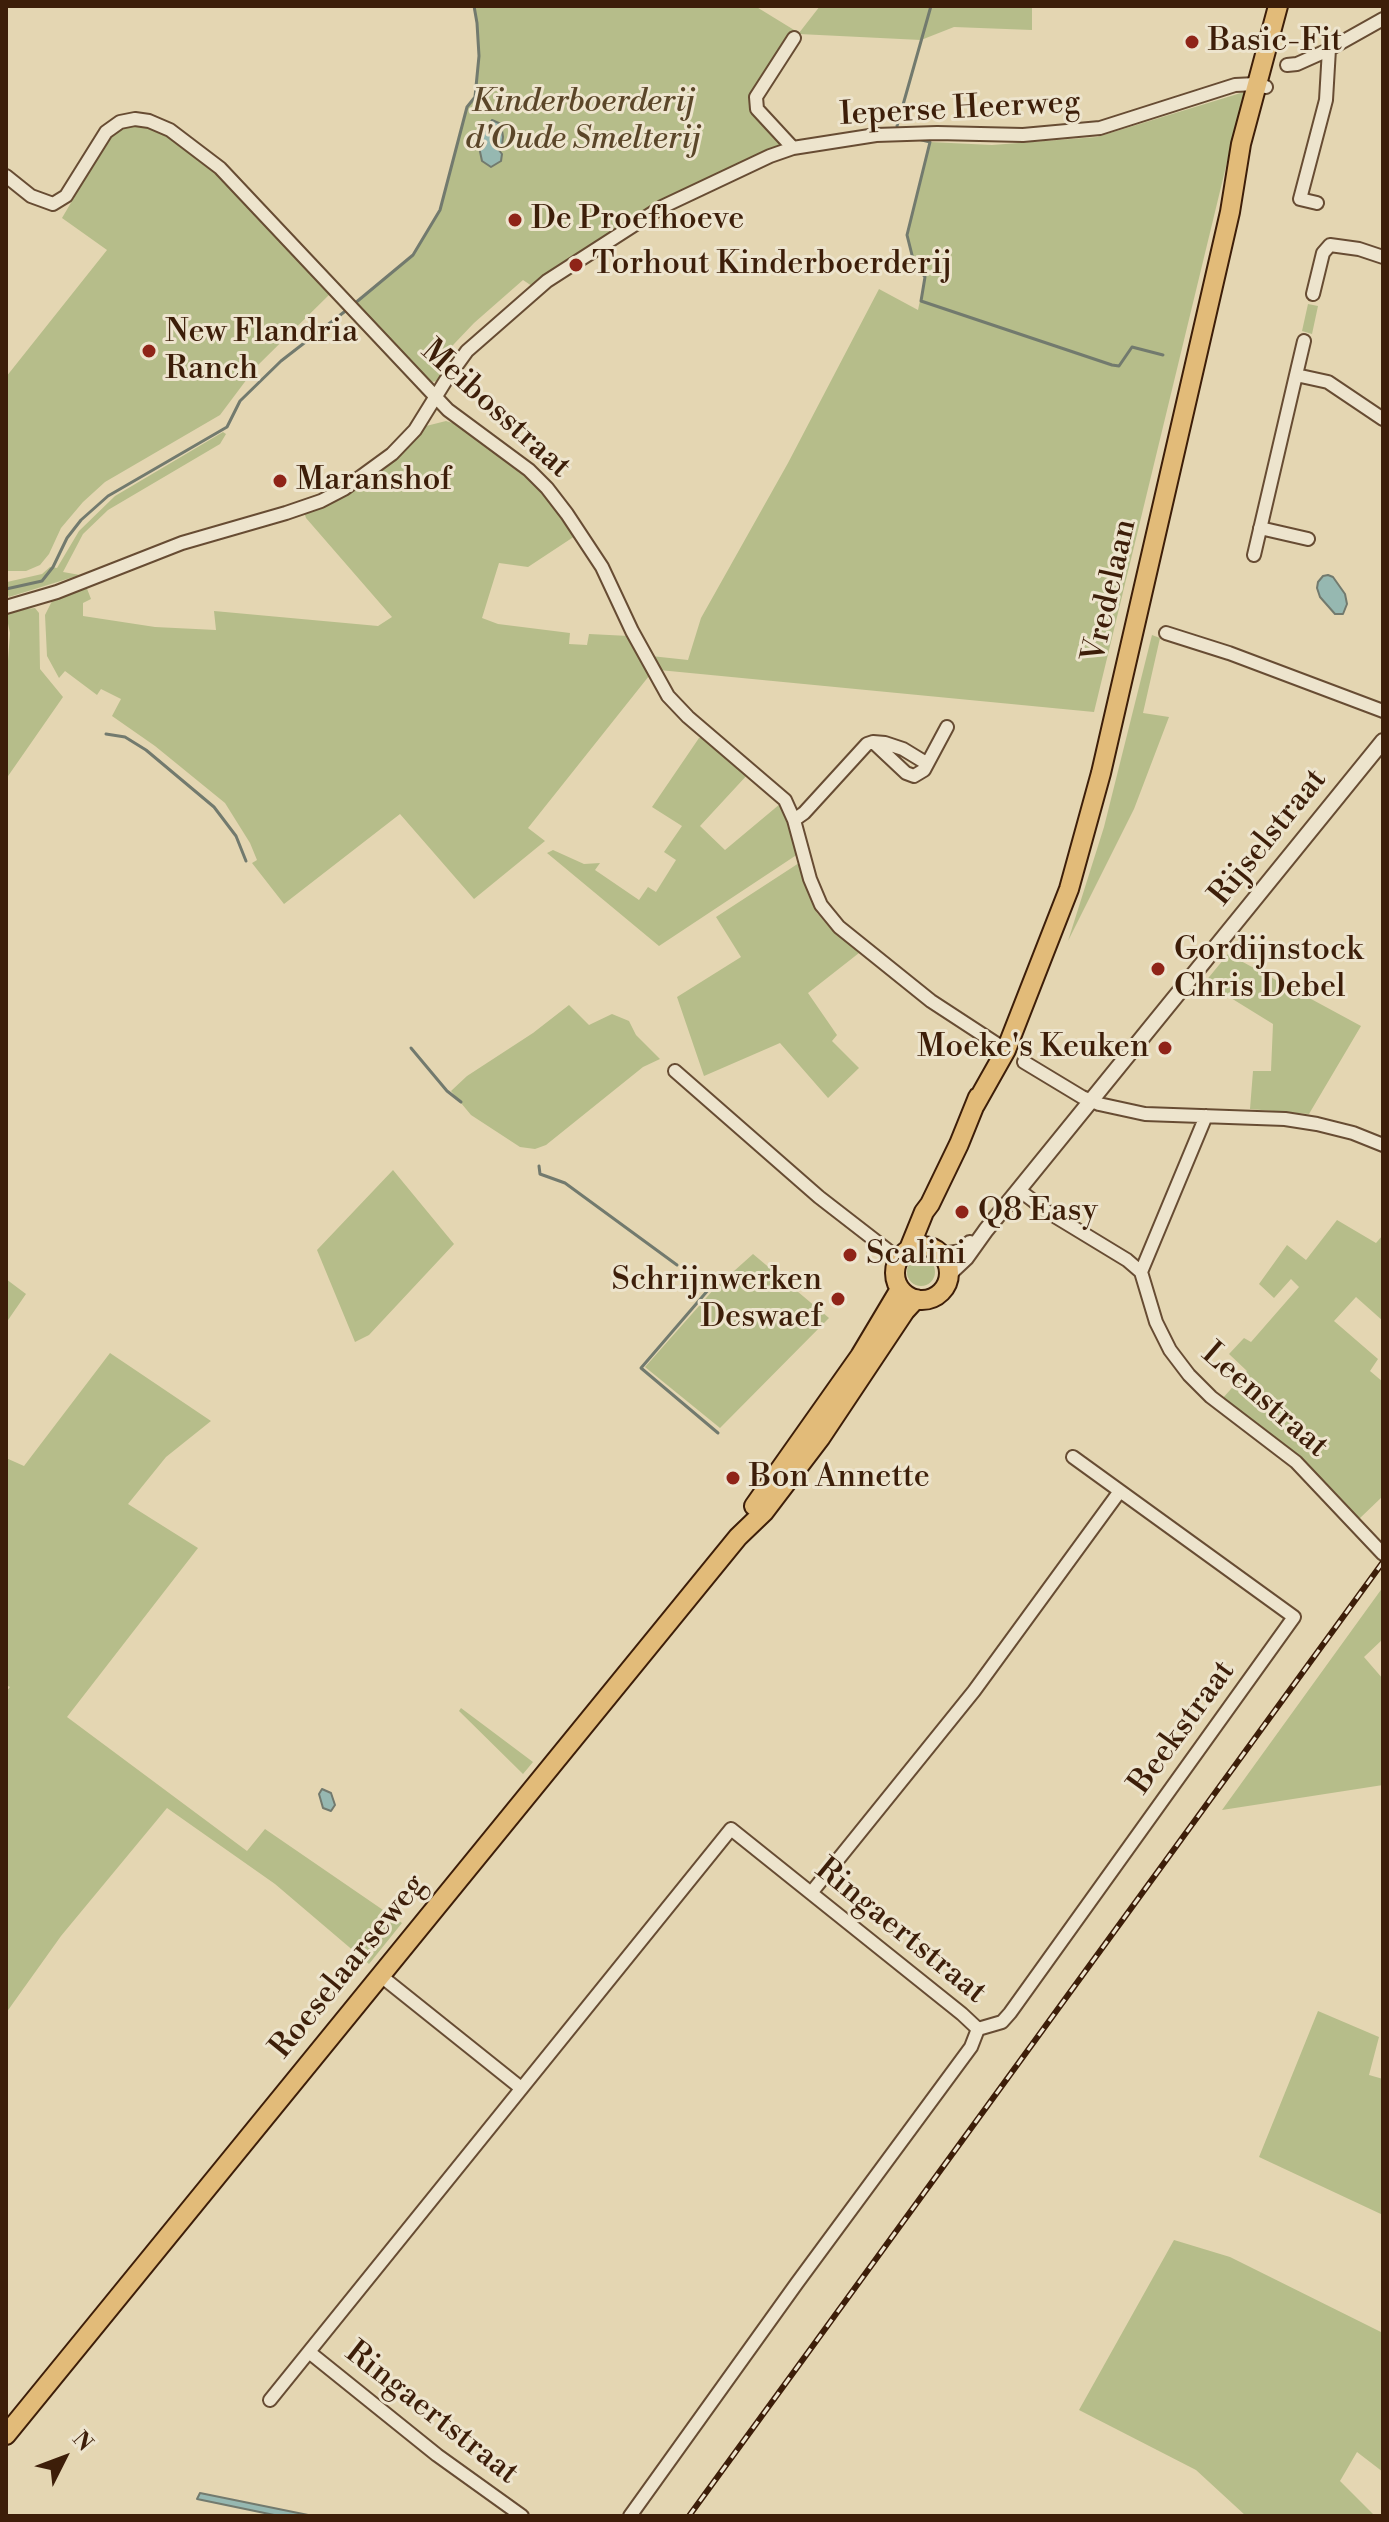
<!DOCTYPE html>
<style>
body{margin:0}
#map{position:relative;width:1389px;height:2522px;overflow:hidden;background:#e4d6b2;font-family:"Libre Bodoni",serif}
canvas{display:block}
.frame{position:absolute;inset:0;border:8px solid #3d1e09;pointer-events:none}
.north{position:absolute;left:24px;top:2418px;width:80px;height:80px;-webkit-text-stroke:6px #ede4cd;paint-order:stroke;rotate:48deg;font-size:22px;font-weight:700;line-height:32px;text-align:center;color:#3d1e09}
.north::after{content:'';display:block;margin:auto;width:28px;height:36px;background:#3d1e09;clip-path:polygon(50% 0,100% 100%,50% 72%,0 100%)}
</style>
<div id="map">
<canvas width="1389" height="2522"></canvas>
<div class="frame"></div>
<div class="north">N</div>
</div>
<script>
const ctx = document.querySelector('canvas').getContext('2d');
ctx.lineJoin = 'round';
function paint(path, color) { ctx.fillStyle = color; ctx.fill(path, 'evenodd'); }
const shape = rows => new Path2D(rows.map(r => 'M' + r).join(''));
function stroke(path, color, width, dash) { ctx.strokeStyle = color; ctx.lineWidth = width; ctx.lineCap = dash ? 'butt' : 'round'; ctx.setLineDash(dash || []); ctx.stroke(path); }
function write(font, color, halo, rows, align = 'center') {
  ctx.font = font + ' "Libre Bodoni",serif'; ctx.lineWidth = 6; ctx.setLineDash([]); ctx.textBaseline = 'middle'; ctx.strokeStyle = halo; ctx.fillStyle = color; for (const [text, x, y, turn = 0] of rows) {
    ctx.save(); ctx.translate(x, y); ctx.rotate((+turn || 0) * Math.PI / 180); ctx.textAlign = isNaN(turn) ? turn : align; if (halo) ctx.strokeText(text, 0, 0); ctx.fillText(text, 0, 0); ctx.restore();
  }
}
paint(shape([
 [474,6,755,6,799,33,820,6,1032,6,1032,30,954,27,921,40,799,34,750,107,782,141,783,146,660,202,603,237,532,286,523,280,474,323,454,344,435,368,442,375,439,381,431,382,354,304,413,255,440,210,467,107,475,97,479,56,477,23],
 [1244,92,1094,712,659,670,651,656,688,660,701,618,788,463,879,289,918,310,925,277,914,263,907,235,930,142,992,145,1097,137],
 [134,124,149,125,187,147,209,165,332,292,256,367,220,415,105,482,83,502,61,528,49,554,40,565,26,571,6,571,6,377,107,250,62,218,109,138,118,126],
 [1308,304,1318,306,1312,334,1302,331],
 [446,421,456,424,535,484,575,536,528,567,499,563,482,618,498,624,570,633,569,644,587,645,589,634,629,636,649,676,528,828,545,841,474,899,400,814,284,904,252,863,257,860,250,843,225,803,155,746,112,716,121,699,101,689,97,695,65,671,59,678,47,656,45,615,52,601,86,586,91,599,83,603,83,616,155,627,216,630,214,611,378,626,392,617,306,518,304,512,398,454,426,426],
 [223,432,226,434,220,444,108,510,83,534,63,572,80,575,9,597,6,592,7,582,42,574,50,567,57,568,79,531,115,496],
 [35,608,39,613,40,669,63,697,6,779,7,675,10,633,6,614,18,610],
 [1152,635,1160,638,1143,713,1169,717,1134,809,1068,941,1104,827],
 [699,738,704,738,749,773,700,826,725,850,780,804,787,816,798,854,659,946,547,853,553,850,584,864,600,863,595,870,639,900,648,887,656,892,676,860,664,852,682,826,652,807],
 [799,863,808,894,817,913,829,927,859,953,808,993,837,1035,832,1041,859,1068,828,1098,780,1043,704,1076,677,997,741,957,716,917],
 [1228,954,1361,1026,1309,1114,1250,1109,1253,1071,1271,1071,1273,1024,1205,982],
 [569,1005,589,1025,612,1014,629,1021,636,1035,660,1059,643,1067,546,1145,535,1149,520,1147,471,1115,451,1091,467,1076,533,1033],
 [393,1170,454,1244,369,1335,355,1342,317,1250],
 [1337,1220,1376,1243,1383,1235,1383,1321,1356,1297,1334,1321,1378,1359,1370,1371,1383,1382,1383,1496,1359,1519,1337,1494,1294,1453,1222,1399,1247,1371,1229,1354,1244,1338,1251,1342,1299,1287,1291,1279,1274,1298,1259,1284,1287,1245,1306,1260],
 [753,1254,829,1318,720,1428,645,1367,714,1289],
 '907 1272a14 14 0 1 1 28 0a14 14 0 1 1-28 0Z',
 [6,1279,26,1294,6,1323],
 [110,1353,211,1421,166,1457,128,1504,198,1548,67,1717,247,1851,265,1829,402,1923,369,1964,275,1884,167,1808,61,1936,6,2013,6,1692,10,1687,6,1685,6,1458,24,1466],
 [1383,1587,1383,1639,1364,1657,1383,1679,1383,1785,1222,1810],
 [461,1708,533,1762,523,1774,459,1711],
 [1318,2011,1379,2037,1369,2075,1383,2079,1383,2215,1259,2157],
 [1174,2240,1230,2257,1383,2333,1383,2472,1357,2452,1340,2481,1375,2516,1246,2516,1196,2470,1079,2410]
]), '#b6bd8a');
const water = shape([
 [492,120,501,124,503,137,502,145,498,149,502,154,501,161,491,167,482,161,479,147,482,135,492,120],
 [1328,575,1333,577,1345,594,1347,604,1343,614,1335,614,1320,597,1317,588,1318,582,1323,576,1328,575],
 [322,1789,331,1793,335,1805,331,1811,323,1808,319,1794,322,1789],
 [200,2493,313,2516,279,2516,197,2499,200,2493]
]);
paint(water, '#96b8b1');
stroke(water, '#727a6e', 2);
stroke(shape([
 [897,126,931,6],
 [918,139,930,142,907,235,914,263,925,277,921,301,1112,365,1119,366,1132,347,1163,355],
 [354,304,413,255,440,210,467,107,475,97,479,56,477,23,474,6],
 [6,589,42,581,53,567,67,538,81,520,108,496,227,427,240,401,281,361,348,309],
 [6,637,6,648],
 [106,734,125,737,146,750,214,807,236,836,246,861],
 [411,1048,447,1091,461,1102],
 [539,1166,540,1174,565,1183,677,1265],
 [709,1289,641,1368,718,1433]
]), '#727a6e', 3);
const minor = shape([
 [1287,65,1297,64,1326,51,1383,19],
 [793,148,757,109,756,97,794,38],
 [6,176,31,196,53,204,66,196,106,132,120,122,135,119,149,121,170,130,220,168,448,410,529,470,547,488,567,514,602,567,632,631,668,696,688,717,785,800,794,820,810,879,821,905,839,927,931,1001,1006,1050],
 [1317,203,1300,199,1326,100,1329,49],
 [1313,294,1323,253,1330,245,1359,249,1383,257],
 [1296,375,1304,341],
 [1260,528,1308,539],
 [1254,555,1296,375,1328,382,1383,419],
 [6,607,57,592,182,543,286,513,321,501,344,489,392,454,415,430,446,380,467,351,547,281,662,207,770,156,793,148,876,135,937,133,1023,135,1100,128,1235,85,1256,84,1266,87],
 [1166,633,1229,653,1383,711],
 [873,742,885,743,903,749,926,763],
 [794,820,804,813,867,744,873,742,906,773,914,776,924,770,947,727],
 [1024,1062,1082,1097,1099,1104,1145,1114,1285,1119,1317,1124,1353,1133,1383,1145],
 [675,1071,819,1197,899,1259],
 [1019,1190,1048,1212,1127,1260,1141,1272,1156,1322,1170,1350,1189,1375,1211,1397,1296,1462,1383,1554],
 [1141,1272,1206,1116],
 [811,1893,974,1691,1120,1491],
 [381,1976,521,2088],
 [978,2029,1002,2022,1010,2013,1294,1617,1073,1457],
 [309,2352,437,2455,522,2516],
 [270,2400,731,1829,962,2014,978,2029],
 [630,2516,797,2283,971,2047,978,2029]
]);
const tertiary = shape([
 [942,1255,962,1252,970,1243],
 [949,1274,966,1258,986,1230,1383,741]
]);
const primary = shape([
 [975,1105,1006,1050,1069,889,1101,773,1230,212,1241,144,1278,6],
 '895 1273a27 27 0 1 1 54 0a27 27 0 1 1-54 0Z',
 [909,1249,924,1212,930,1204,959,1144,978,1097],
 [754,1506,860,1356,900,1289],
 [6,2435,738,1537,764,1512,821,1437,905,1311,916,1299]
]);
stroke(minor, '#674c33', 16);
stroke(tertiary, '#674c33', 18);
stroke(primary, '#3d1e09', 22);
stroke(minor, '#ede4cd', 12);
stroke(tertiary, '#ede4cd', 14);
stroke(primary, '#e2bb79', 18);
const rail = shape([
 [689,2516,1383,1562]
]);
stroke(rail, '#3d1e09', 6);
stroke(rail, '#ede4cd', 3, [9]);
for (const [x, y, r, color] of [
 [1192,42,8,"#8f2418"],
 [515,220,8,"#8f2418"],
 [576,265,8,"#8f2418"],
 [149,351,8,"#8f2418"],
 [280,481,8,"#8f2418"],
 [1158,969,8,"#8f2418"],
 [1165,1048,8,"#8f2418"],
 [962,1212,8,"#8f2418"],
 [850,1255,8,"#8f2418"],
 [838,1299,8,"#8f2418"],
 [733,1478,8,"#8f2418"]
]) { const dot = new Path2D(); dot.arc(x, y, r, 0, 2 * Math.PI); ctx.fillStyle = color; ctx.fill(dot); stroke(dot, '#ede4cd', 3); }
write('32px', '#3d1e09', '#ede4cd', [
 ["Basic-Fit",1208,42],
 ["De Proefhoeve",531,220],
 ["Torhout Kinderboerderij",592,265],
 ["New Flandria",165,333],
 ["Ranch",165,370],
 ["Maranshof",296,481],
 ["Gordijnstock",1174,951],
 ["Chris Debel",1174,988],
 ["Moeke's Keuken",1149,1048,"right"],
 ["Q8 Easy",978,1212],
 ["Scalini",866,1255],
 ["Schrijnwerken",822,1281,"right"],
 ["Deswaef",822,1318,"right"],
 ["Bon Annette",749,1478]
], 'left');
write('italic 32px', '#5b4629', '#ede4cd', [
 ["Kinderboerderij",583,103],
 ["d'Oude Smelterij",583,140]
]);
write('32px', '#3d1e09', '#ede4cd', [
 ["Ieperse Heerweg",960,110,-3],
 ["Meibosstraat",495,410,42],
 ["Vredelaan",1111,591,-77],
 ["Rijselstraat",1269,838,-51],
 ["Leenstraat",1264,1401,41],
 ["Beekstraat",1183,1728,-54],
 ["Ringaertstraat",900,1932,39],
 ["Roeselaarseweg",349,1967,-51],
 ["Ringaertstraat",431,2414,38]
]);
</script>
